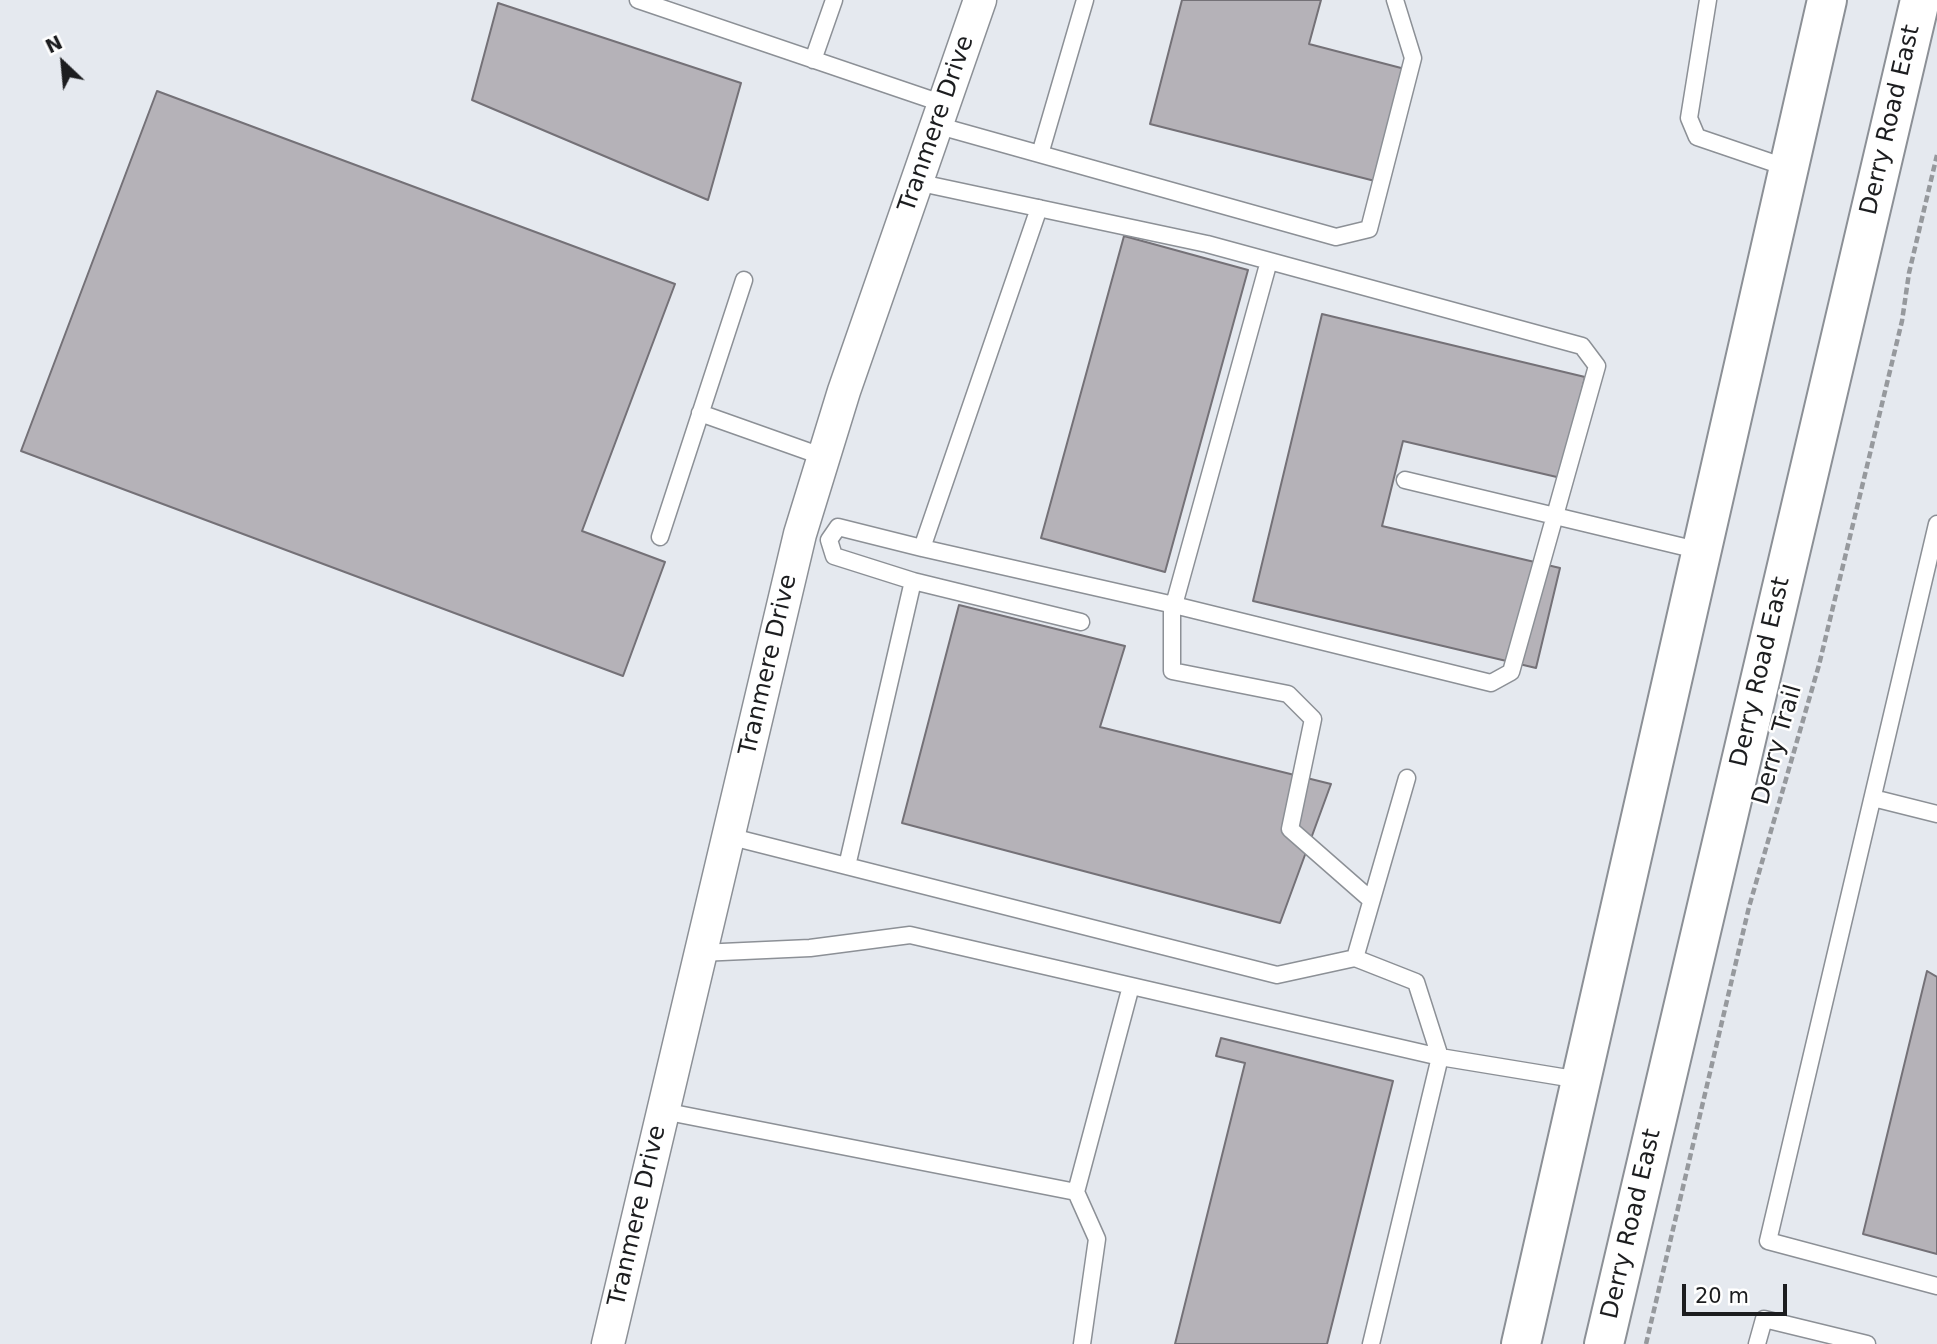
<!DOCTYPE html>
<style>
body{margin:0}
#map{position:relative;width:1937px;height:1344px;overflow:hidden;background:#e5e9ef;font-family:"DejaVu Sans",sans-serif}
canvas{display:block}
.north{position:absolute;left:28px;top:28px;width:70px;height:70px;-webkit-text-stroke:5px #fff;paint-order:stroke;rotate:334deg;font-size:19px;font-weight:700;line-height:28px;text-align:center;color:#1c1d1f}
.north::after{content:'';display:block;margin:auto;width:24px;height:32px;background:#1c1d1f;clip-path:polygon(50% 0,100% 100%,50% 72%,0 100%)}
.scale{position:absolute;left:1682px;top:1284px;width:105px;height:32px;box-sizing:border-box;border:4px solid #1c1d1f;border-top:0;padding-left:9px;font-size:21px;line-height:24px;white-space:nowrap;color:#1c1d1f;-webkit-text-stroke:5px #fff;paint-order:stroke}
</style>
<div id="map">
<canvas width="1937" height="1344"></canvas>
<div class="north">N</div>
<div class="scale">20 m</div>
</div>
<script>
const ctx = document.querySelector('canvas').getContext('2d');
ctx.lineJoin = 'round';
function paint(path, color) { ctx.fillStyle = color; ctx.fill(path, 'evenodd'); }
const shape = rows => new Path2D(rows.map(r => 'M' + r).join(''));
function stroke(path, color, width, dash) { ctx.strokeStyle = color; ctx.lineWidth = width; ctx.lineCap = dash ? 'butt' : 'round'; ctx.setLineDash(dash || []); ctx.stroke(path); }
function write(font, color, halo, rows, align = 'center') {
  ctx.font = font + ' "DejaVu Sans",sans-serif'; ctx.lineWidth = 5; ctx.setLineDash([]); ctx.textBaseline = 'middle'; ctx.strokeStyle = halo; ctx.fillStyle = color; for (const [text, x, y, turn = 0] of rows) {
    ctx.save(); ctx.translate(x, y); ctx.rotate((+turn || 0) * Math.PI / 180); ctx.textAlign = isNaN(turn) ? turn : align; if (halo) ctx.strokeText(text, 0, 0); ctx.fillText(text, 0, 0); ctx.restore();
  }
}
const building = shape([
 [1182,0,1321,0,1309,44,1405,69,1375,181,1150,124,1182,0],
 [498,3,741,83,708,200,472,100,498,3],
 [157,91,675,284,582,531,665,562,623,676,21,451,157,91],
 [1124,236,1248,270,1165,572,1041,538,1124,236],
 [1322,314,1585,377,1561,478,1403,441,1382,526,1560,568,1536,668,1253,601,1322,314],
 [959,605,1125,646,1100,727,1331,784,1280,923,902,823,959,605],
 [1927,971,1937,977,1937,1254,1863,1234,1927,971],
 [1221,1038,1393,1081,1327,1344,1175,1344,1245,1063,1216,1056,1221,1038]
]);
paint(building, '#b5b2b8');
stroke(building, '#747177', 2);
const service = shape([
 [638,0,944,104],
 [1708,0,1689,118,1697,137,1788,168],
 [813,60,834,0],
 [936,125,1336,237,1369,229,1413,58,1395,0],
 [1040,154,1085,0],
 [1269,261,1172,612,1172,671,1288,694,1313,719,1290,829,1371,900],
 [700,413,824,457],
 [1405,480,1701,551],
 [1937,524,1768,1241,1937,1286],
 [660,537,744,280],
 [922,548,1039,208],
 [913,581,834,556,829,540,838,527,922,548,1174,605,1491,683,1511,672,1597,366,1582,346,1207,244,916,182],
 [1873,798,1937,814],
 [728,836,1277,975,1355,958,1407,778],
 [847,866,913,581,1081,622],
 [700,953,810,948,910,935,1440,1057,1580,1080],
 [1355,958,1416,982,1440,1057,1371,1344],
 [663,1111,1076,1192,1131,986],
 [1076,1192,1097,1239,1082,1344],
 [1757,1344,1764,1319,1867,1344]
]);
const minor = shape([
 [608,1344,800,534,844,391,980,0]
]);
const secondary = shape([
 [1521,1344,1827,0],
 [1604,1344,1920,0]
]);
stroke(service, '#8c9096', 19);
stroke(minor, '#8c9096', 35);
stroke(secondary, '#8c9096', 42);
stroke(shape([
 [1646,1344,1749,907,1819,665,1902,321,1909,273,1937,155]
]), '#96999d', 4.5, [7, 3.5]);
stroke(service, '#fff', 16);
stroke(minor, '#fff', 32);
stroke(secondary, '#fff', 38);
write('24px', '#1c1d1f', '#fff', [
 ["Derry Road East",1891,120,-77],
 ["Tranmere Drive",937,124,-71],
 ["Tranmere Drive",769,665,-77],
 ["Derry Road East",1761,672,-77],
 ["Derry Trail",1778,745,-74],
 ["Tranmere Drive",638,1216,-77],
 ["Derry Road East",1632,1224,-77]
]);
</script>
